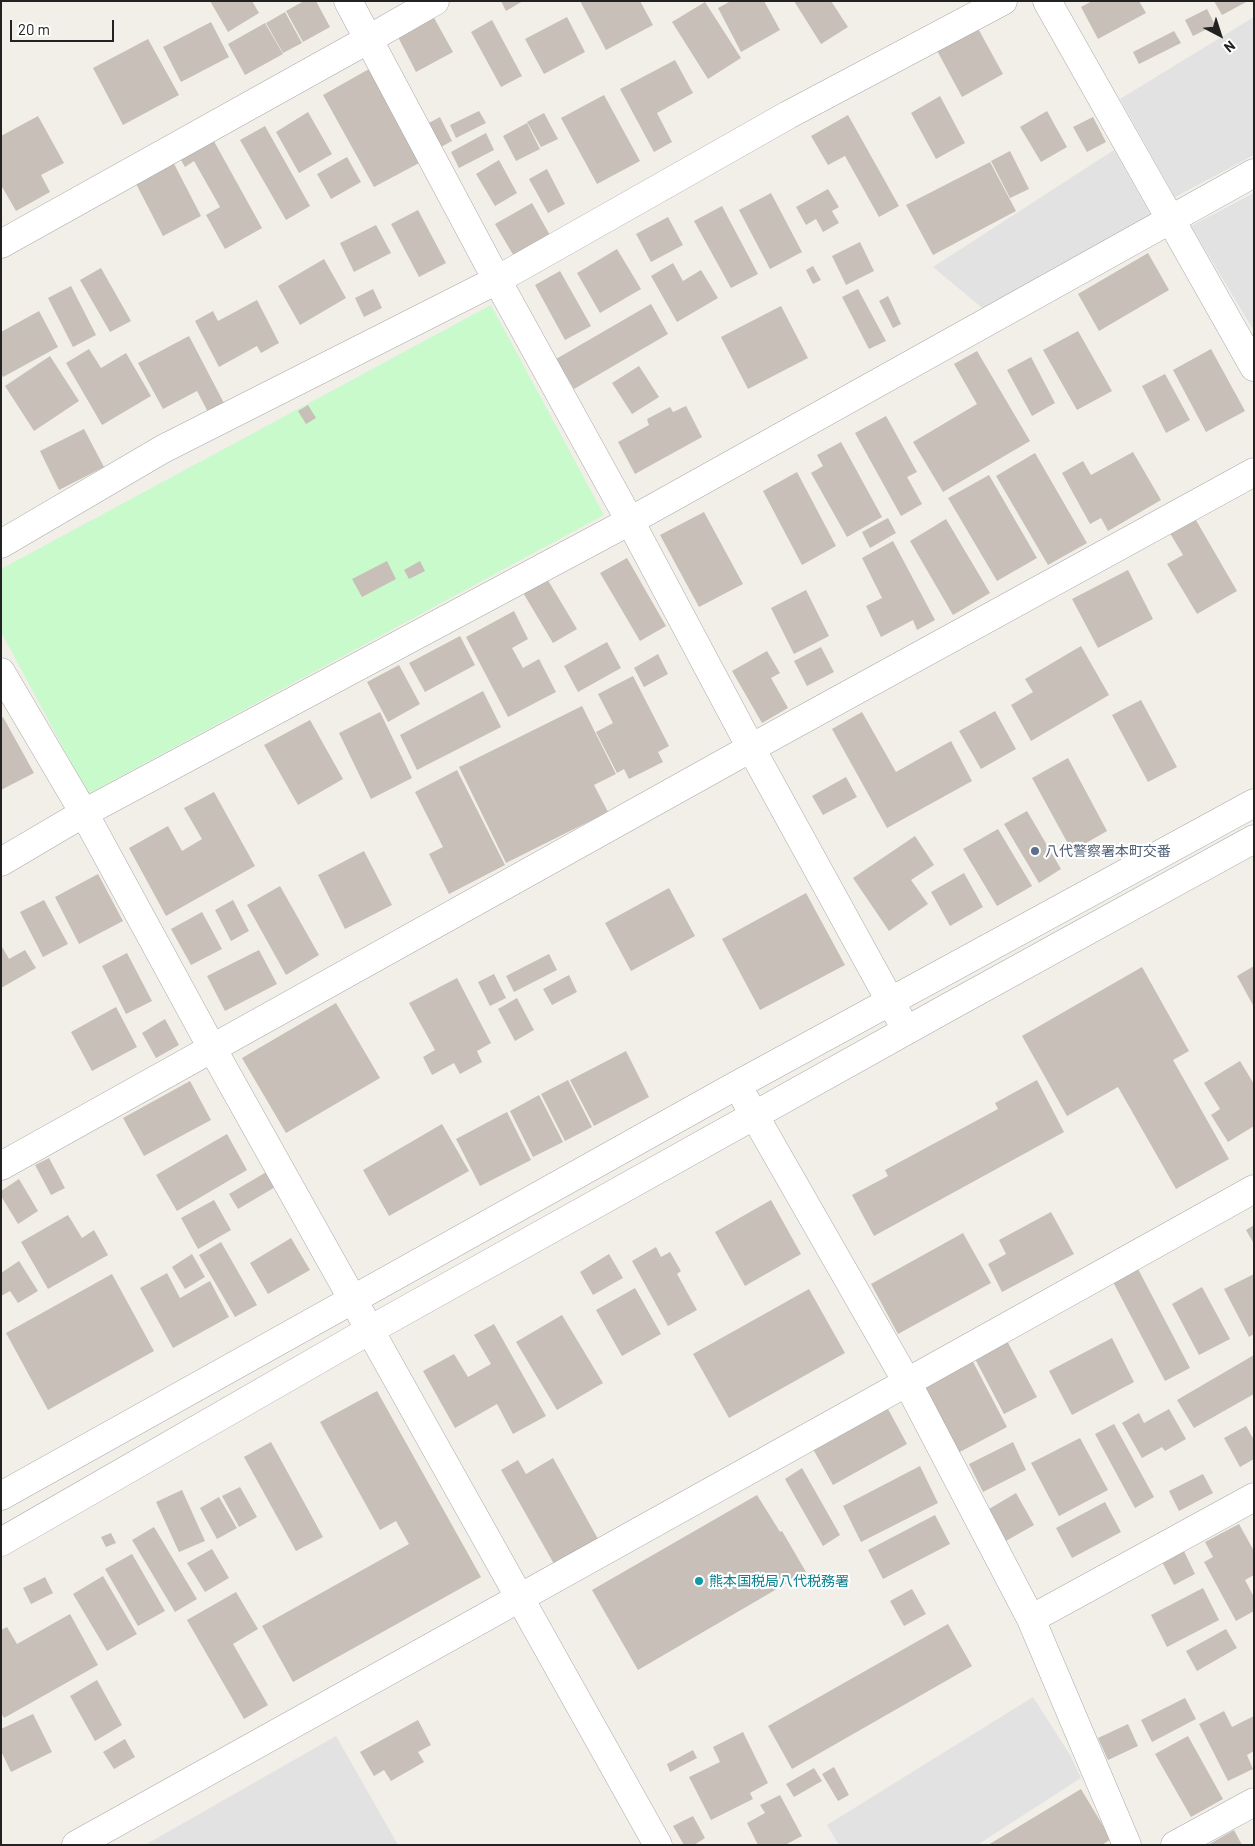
<!DOCTYPE html>
<meta charset="utf-8">
<style>
body{margin:0}
#map{position:relative;width:1255px;height:1846px;overflow:hidden;background:#f2efe9;font-family:Barlow,sans-serif}
canvas{display:block}
.frame{position:absolute;inset:0;border:2px solid #222;pointer-events:none}
.north{position:absolute;left:1195px;top:10px;width:50px;height:50px;-webkit-text-stroke:4px #fff;paint-order:stroke;rotate:140deg;font-size:14px;font-weight:700;line-height:20px;text-align:center;color:#222}
.north::after{content:'';display:block;margin:auto;width:18px;height:22px;background:#222;clip-path:polygon(50% 0,100% 100%,50% 72%,0 100%)}
.scale{position:absolute;left:10px;top:20px;width:104px;height:22px;box-sizing:border-box;border:2px solid #222;border-top:0;padding-left:6px;font-size:15px;line-height:18px;white-space:nowrap;color:#222;-webkit-text-stroke:4px #fff;paint-order:stroke}
</style>
<div id="map">
<canvas width="1255" height="1846"></canvas>
<div class="frame"></div>
<div class="north">N</div>
<div class="scale">20 m</div>
</div>
<script>
const ctx = document.querySelector('canvas').getContext('2d');
ctx.lineJoin = 'round';
function paint(path, color) { ctx.fillStyle = color; ctx.fill(path, 'evenodd'); }
const shape = rows => new Path2D(rows.map(r => 'M' + r).join(''));
function stroke(path, color, width, dash) { ctx.strokeStyle = color; ctx.lineWidth = width; ctx.lineCap = dash ? 'butt' : 'round'; ctx.setLineDash(dash || []); ctx.stroke(path); }
function write(font, color, halo, rows, align = 'center') {
  ctx.font = font + ' Barlow,"Noto Sans JP",sans-serif'; ctx.lineWidth = 4.5; ctx.setLineDash([]); ctx.textBaseline = 'middle'; ctx.strokeStyle = halo; ctx.fillStyle = color; for (const [text, x, y, turn = 0] of rows) {
    ctx.save(); ctx.translate(x, y); ctx.rotate((+turn || 0) * Math.PI / 180); ctx.textAlign = isNaN(turn) ? turn : align; if (halo) ctx.strokeText(text, 0, 0); ctx.fillText(text, 0, 0); ctx.restore();
  }
}
paint(shape([
 [491,305,604,515,88,794,1,632,1,569]
]), '#c8facc');
paint(shape([
 [1254,17,1254,155,1175,197,1120,99],
 [1114,150,1152,217,986,311,933,267],
 [1254,193,1254,331,1191,226],
 [1033,1697,1070,1755,1081,1778,977,1845,839,1845,827,1825],
 [336,1736,398,1845,145,1845]
]), '#e2e2e2');
paint(shape([
 [210,1,252,1,259,13,228,32],
 [304,1,316,1,330,27,303,42,286,11],
 [501,1,523,1,506,11],
 [580,1,640,1,653,25,606,50],
 [731,1,764,1,780,30,741,52,718,8],
 [794,1,831,1,848,27,821,44],
 [1092,1,1139,1,1146,13,1098,39,1081,7],
 [1214,1,1248,1,1222,15],
 [705,2,741,58,708,79,672,22],
 [1207,9,1215,25,1193,36,1185,20],
 [285,12,302,43,283,53,266,23],
 [433,16,453,52,416,72,397,35],
 [567,17,585,52,544,74,525,39],
 [492,20,522,76,501,87,471,32],
 [211,22,229,57,181,82,163,47],
 [265,23,283,54,245,75,228,44],
 [975,23,1003,74,962,97,934,45],
 [1174,31,1181,43,1139,64,1133,52],
 [148,39,179,95,123,125,93,68],
 [675,60,693,93,657,113,672,142,654,152,620,89],
 [369,69,421,162,374,187,323,95],
 [604,95,640,161,597,184,561,118],
 [940,96,965,143,936,159,911,113],
 [479,111,486,123,456,138,450,125],
 [1047,111,1067,147,1041,162,1020,127],
 [308,112,332,154,299,173,276,132],
 [544,113,558,139,541,147,527,122],
 [848,115,899,206,879,217,845,156,828,165,811,136],
 [38,116,64,163,41,175,50,192,16,211,1,185,1,136],
 [440,117,452,141,439,148,427,124],
 [1093,117,1106,142,1087,152,1073,127],
 [527,123,540,149,516,161,503,136],
 [265,126,310,206,286,220,240,140],
 [486,133,494,150,459,168,451,152],
 [210,134,262,228,225,249,206,215,220,207,194,161,185,167,177,153],
 [1010,151,1029,189,1010,198,991,161],
 [169,154,201,216,163,236,131,174],
 [347,157,361,182,331,199,317,174],
 [499,160,517,193,495,206,476,174],
 [990,162,1016,211,933,255,906,205],
 [547,169,565,204,548,213,529,179],
 [828,189,839,207,832,211,839,223,823,232,816,219,806,225,796,207],
 [771,193,802,252,770,269,739,210],
 [532,203,551,237,515,258,495,224],
 [722,206,758,274,731,288,694,221],
 [418,210,446,263,419,277,391,224],
 [668,217,683,245,651,262,636,234],
 [376,225,391,253,354,272,340,243],
 [860,242,874,271,846,285,832,256],
 [617,249,641,289,600,313,577,273],
 [1148,253,1169,290,1099,331,1078,294],
 [324,259,346,298,300,325,278,286],
 [673,263,683,281,701,270,718,298,677,322,651,276],
 [813,266,821,280,813,284,806,270],
 [101,268,131,321,110,332,80,280],
 [560,271,591,326,565,340,535,285],
 [71,286,96,335,73,347,48,298],
 [373,289,382,308,364,317,355,298],
 [858,289,886,341,869,349,842,297],
 [888,296,901,324,893,328,879,301],
 [257,300,279,343,261,353,257,346,219,367,195,321,213,311,218,321],
 [651,304,668,334,574,389,556,359],
 [781,306,808,358,748,389,721,337],
 [39,311,58,347,3,377,1,373,1,332],
 [1078,331,1112,391,1077,410,1043,350],
 [189,336,226,407,210,416,197,391,163,409,138,363],
 [89,349,101,368,126,353,151,396,102,425,66,363],
 [1211,349,1245,411,1206,432,1173,370],
 [977,351,1030,441,943,492,913,442,977,404,954,364],
 [50,356,79,401,34,431,5,386],
 [1031,357,1055,403,1032,416,1007,370],
 [639,366,659,397,632,414,612,383],
 [1165,374,1190,420,1166,433,1142,386],
 [308,405,316,418,306,424,298,411],
 [686,406,702,437,635,474,618,442,649,425,647,419,670,407,673,412],
 [886,416,917,472,907,477,922,504,901,516,855,433],
 [84,429,104,467,59,490,40,451],
 [841,442,882,517,847,537,811,473,823,466,817,455],
 [1133,452,1161,500,1108,531,1101,518,1090,524,1062,473,1083,461,1091,475],
 [1035,453,1087,543,1048,565,996,476],
 [797,472,836,546,802,565,763,491],
 [989,475,1037,558,997,581,948,498],
 [704,512,743,584,699,607,660,535],
 [1193,515,1237,591,1197,614,1167,564,1183,555,1168,530],
 [888,518,896,533,870,548,862,532],
 [946,519,990,593,953,615,910,541],
 [893,541,935,620,917,630,913,620,881,637,866,606,882,598,862,558],
 [627,558,666,626,640,641,600,573],
 [387,561,396,579,362,597,352,579],
 [420,561,425,571,409,579,404,570],
 [1128,570,1153,619,1098,648,1072,599],
 [546,577,577,629,553,643,522,591],
 [806,590,829,636,794,654,771,608],
 [514,611,528,639,512,648,523,668,539,659,556,692,508,717,466,637],
 [460,636,475,665,425,692,409,663],
 [607,642,621,668,578,692,564,666],
 [1081,646,1109,695,1031,741,1011,705,1033,692,1025,679],
 [821,647,834,672,807,686,794,661],
 [767,651,780,673,771,678,788,708,762,723,732,671],
 [658,654,668,674,644,687,634,668],
 [399,665,420,704,388,722,367,682],
 [633,676,669,746,658,752,663,762,629,779,624,769,617,773,596,732,613,723,598,694],
 [483,691,501,727,417,770,400,735],
 [1141,700,1177,767,1148,782,1112,715],
 [582,706,616,774,594,785,608,812,506,863,459,767],
 [995,711,1016,749,981,769,959,731],
 [380,712,412,778,371,799,339,733],
 [862,712,896,772,951,741,972,781,887,828,832,729],
 [3,717,34,773,1,790,1,718],
 [310,720,343,779,298,805,264,745],
 [1068,758,1107,831,1072,851,1032,778],
 [457,770,505,865,449,894,429,854,443,847,415,792],
 [846,777,857,797,823,815,812,796],
 [214,792,255,866,166,916,129,848,168,826,182,851,202,839,184,808],
 [1027,811,1061,869,1039,883,1004,824],
 [998,829,1032,886,997,906,963,849],
 [915,836,934,865,911,880,928,904,889,931,853,878],
 [364,851,392,905,345,929,318,875],
 [964,873,983,907,950,926,931,892],
 [98,874,123,921,79,944,55,897],
 [280,886,319,955,286,975,247,905],
 [669,888,695,936,631,971,605,923],
 [806,893,845,965,760,1010,722,939],
 [44,900,68,944,43,957,20,912],
 [233,900,249,931,231,941,215,910],
 [202,912,222,949,191,965,171,929],
 [1,945,9,959,25,950,36,968,1,988],
 [259,950,277,984,225,1011,207,976],
 [127,953,152,1001,126,1014,102,966],
 [549,954,557,970,514,992,506,976],
 [1254,966,1254,1007,1237,976],
 [1142,967,1189,1051,1173,1060,1229,1159,1176,1189,1118,1087,1067,1116,1022,1036],
 [494,974,506,998,490,1006,478,982],
 [569,975,577,992,552,1005,543,989],
 [457,978,491,1043,477,1051,482,1062,460,1074,454,1063,432,1075,423,1057,435,1050,409,1003],
 [517,998,534,1030,515,1041,498,1009],
 [336,1003,380,1078,286,1133,242,1058],
 [116,1007,137,1047,92,1071,71,1032],
 [165,1019,179,1045,156,1058,142,1033],
 [626,1051,649,1097,594,1126,570,1080],
 [1240,1061,1254,1084,1254,1126,1228,1142,1211,1115,1220,1109,1204,1083],
 [568,1080,592,1127,565,1141,541,1094],
 [1037,1080,1064,1132,874,1236,852,1195,888,1176,885,1170,998,1109,995,1103],
 [190,1081,211,1120,144,1156,123,1118],
 [539,1095,563,1142,533,1157,510,1111],
 [507,1112,531,1160,480,1186,456,1139],
 [442,1124,469,1171,389,1216,363,1170],
 [227,1134,247,1170,177,1211,156,1175],
 [49,1158,65,1188,51,1195,35,1165],
 [268,1171,277,1186,238,1209,229,1194],
 [19,1179,38,1211,18,1224,1,1196,1,1191],
 [214,1200,231,1230,198,1249,181,1218],
 [771,1200,801,1254,745,1286,715,1232],
 [1051,1212,1074,1254,1002,1292,988,1264,1006,1254,999,1240],
 [68,1215,82,1238,94,1230,108,1255,48,1289,21,1242],
 [1254,1225,1254,1244,1246,1230],
 [963,1233,991,1283,898,1334,871,1284],
 [291,1238,310,1270,268,1294,250,1263],
 [221,1242,257,1305,235,1317,199,1255],
 [656,1247,661,1257,670,1252,681,1271,677,1274,697,1310,668,1326,632,1261],
 [192,1254,205,1277,185,1289,172,1267],
 [609,1254,623,1278,593,1295,580,1272],
 [19,1261,38,1291,18,1303,10,1291,1,1296,1,1273],
 [1137,1267,1190,1368,1165,1381,1112,1280],
 [167,1273,180,1298,210,1281,229,1317,173,1348,140,1288],
 [112,1274,154,1351,48,1410,6,1333],
 [1254,1274,1254,1334,1249,1337,1224,1289],
 [1202,1287,1230,1339,1199,1355,1172,1304],
 [635,1288,661,1334,622,1356,596,1310],
 [809,1289,845,1353,729,1418,693,1354],
 [562,1315,603,1383,557,1410,516,1342],
 [494,1324,546,1416,513,1434,497,1404,455,1428,423,1371,454,1354,468,1377,491,1364,474,1335],
 [1112,1338,1134,1382,1072,1415,1049,1371],
 [1006,1339,1037,1397,1004,1414,974,1357],
 [1254,1355,1254,1394,1194,1428,1177,1400],
 [971,1358,1007,1427,956,1454,919,1386],
 [377,1391,481,1577,293,1682,262,1626,409,1544,396,1521,380,1530,320,1422],
 [888,1409,907,1444,833,1485,813,1449],
 [1169,1409,1186,1439,1165,1451,1162,1447,1142,1458,1122,1423,1139,1413,1144,1423],
 [1114,1424,1154,1497,1135,1508,1095,1434],
 [1246,1426,1254,1440,1254,1459,1240,1467,1224,1438],
 [1080,1438,1108,1490,1059,1516,1031,1463],
 [271,1442,323,1537,296,1551,244,1457],
 [1013,1442,1026,1470,983,1492,969,1464],
 [553,1458,598,1539,554,1564,501,1470,518,1460,526,1474],
 [920,1466,938,1503,861,1542,843,1506],
 [802,1468,840,1535,823,1546,785,1479],
 [1203,1474,1213,1493,1179,1511,1169,1491],
 [240,1487,257,1517,239,1527,222,1496],
 [182,1490,205,1541,179,1552,156,1502],
 [1016,1493,1034,1525,1006,1541,989,1509],
 [757,1495,780,1532,782,1531,806,1572,638,1670,592,1590],
 [219,1497,237,1528,217,1539,200,1508],
 [1105,1502,1121,1532,1072,1558,1056,1528],
 [935,1515,950,1544,883,1579,868,1550],
 [1239,1524,1254,1551,1254,1575,1245,1580,1254,1597,1254,1611,1236,1621,1204,1562,1213,1557,1205,1542],
 [154,1527,197,1599,175,1612,132,1540],
 [111,1533,116,1543,106,1547,101,1537],
 [1182,1547,1195,1574,1174,1585,1160,1558],
 [212,1549,229,1578,205,1592,187,1563],
 [132,1554,165,1611,138,1626,105,1569],
 [103,1576,137,1634,107,1651,73,1594],
 [45,1577,53,1593,31,1604,23,1588],
 [1203,1588,1219,1620,1167,1647,1151,1615],
 [912,1589,926,1614,904,1626,890,1601],
 [236,1592,258,1629,233,1644,268,1705,244,1719,187,1620],
 [70,1614,98,1665,4,1718,1,1713,1,1630,7,1627,17,1644],
 [948,1624,972,1666,792,1769,768,1726],
 [1226,1629,1237,1648,1197,1671,1186,1651],
 [97,1680,122,1725,95,1741,70,1696],
 [1185,1698,1196,1719,1152,1742,1141,1720],
 [1224,1711,1232,1727,1254,1716,1254,1751,1247,1755,1253,1769,1228,1781,1199,1724],
 [33,1714,52,1752,11,1772,1,1751,1,1729],
 [418,1720,431,1745,418,1752,424,1762,391,1781,384,1770,374,1776,360,1752],
 [1128,1724,1138,1746,1108,1760,1098,1738],
 [743,1732,768,1783,750,1793,753,1799,711,1820,689,1777,720,1762,713,1747],
 [1188,1736,1223,1799,1191,1817,1155,1754],
 [125,1739,135,1757,114,1769,103,1752],
 [693,1750,697,1758,670,1772,667,1764],
 [834,1767,849,1795,838,1801,822,1774],
 [814,1768,822,1781,794,1797,786,1784],
 [1081,1789,1111,1839,1102,1845,988,1845],
 [780,1795,802,1836,785,1845,758,1845,747,1823,765,1813,760,1805],
 [693,1816,705,1838,694,1845,684,1845,673,1826],
 [1234,1830,1242,1845,1208,1845]
]), '#c7bfb8');
const minor = shape([
 [348,1,497,280,630,521,751,748,899,1017],
 [1047,1,1254,367],
 [1,244,369,39,435,1],
 [1,544,163,449,497,280,788,115,1003,1],
 [1,672,84,813,212,1048,658,1845],
 [1,862,84,813,630,521,1254,173],
 [745,1099,907,1382,1031,1619,1127,1845],
 [1,1166,751,748,1254,472],
 [1,1496,737,1085,1254,803],
 [1,1542,370,1330,945,1009,1254,839],
 [1031,1619,1254,1497],
 [76,1845,1254,1189],
 [1175,1845,1254,1802]
]);
stroke(minor, '#a9a9a9', 29);
stroke(minor, '#fff', 28);
for (const [x, y, r, color] of [
 [1035,851,5,"#5c6f8a"],
 [699,1581,5,"#0f9aa8"]
]) { const dot = new Path2D(); dot.arc(x, y, r, 0, 2 * Math.PI); ctx.fillStyle = color; ctx.fill(dot); stroke(dot, '#fff', 2); }
write('14px', '#4e5e75', '#fff', [
 ["八代警察署本町交番",1045,851]
], 'left');
write('14px', '#0d838f', '#fff', [
 ["熊本国税局八代税務署",709,1581]
], 'left');
</script>
